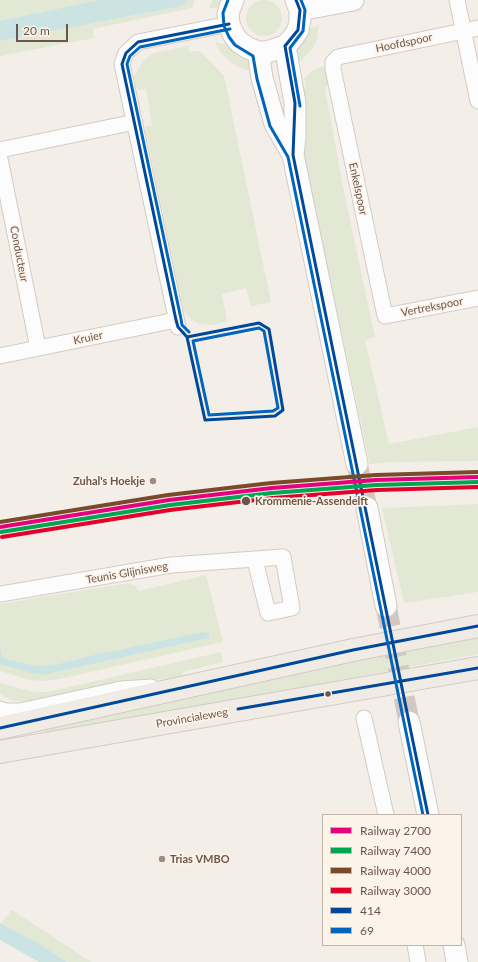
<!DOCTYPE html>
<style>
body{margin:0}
#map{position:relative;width:478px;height:962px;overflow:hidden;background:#f4eee8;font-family:Lato,sans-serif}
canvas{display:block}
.legend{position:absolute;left:322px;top:814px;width:140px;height:132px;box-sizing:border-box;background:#fcf3e9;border:1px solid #c3b4aa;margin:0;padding:5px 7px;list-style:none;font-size:12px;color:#6e554c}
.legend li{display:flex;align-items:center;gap:8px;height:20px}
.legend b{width:20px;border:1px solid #c3b4aa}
.scale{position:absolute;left:16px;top:24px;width:52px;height:18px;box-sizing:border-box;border:2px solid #6e554c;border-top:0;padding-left:5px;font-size:12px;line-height:14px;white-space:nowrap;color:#6e554c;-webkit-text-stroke:3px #fcf3e9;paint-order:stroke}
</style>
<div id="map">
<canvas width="478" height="962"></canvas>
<ul class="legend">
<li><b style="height:5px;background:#e5007d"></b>Railway 2700</li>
<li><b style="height:5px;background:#00a651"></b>Railway 7400</li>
<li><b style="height:5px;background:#7a4b2a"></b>Railway 4000</li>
<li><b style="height:5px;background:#e4002b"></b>Railway 3000</li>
<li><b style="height:5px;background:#004899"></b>414</li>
<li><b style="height:5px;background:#0065bd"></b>69</li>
</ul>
<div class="scale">20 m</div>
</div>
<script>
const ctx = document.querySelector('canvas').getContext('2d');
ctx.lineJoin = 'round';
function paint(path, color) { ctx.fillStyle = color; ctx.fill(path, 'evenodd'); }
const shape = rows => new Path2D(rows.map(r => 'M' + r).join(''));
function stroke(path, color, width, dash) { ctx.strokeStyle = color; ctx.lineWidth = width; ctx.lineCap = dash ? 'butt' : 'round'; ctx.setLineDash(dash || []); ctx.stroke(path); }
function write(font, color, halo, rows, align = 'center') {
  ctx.font = font + ' Lato,sans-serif'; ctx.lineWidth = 3.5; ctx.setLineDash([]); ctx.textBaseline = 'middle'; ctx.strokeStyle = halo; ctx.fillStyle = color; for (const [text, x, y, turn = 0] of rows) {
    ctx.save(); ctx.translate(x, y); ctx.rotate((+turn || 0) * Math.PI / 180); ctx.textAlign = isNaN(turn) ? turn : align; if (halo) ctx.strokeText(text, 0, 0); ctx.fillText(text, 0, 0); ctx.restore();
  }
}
paint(shape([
 '246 18a18 18 0 1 1 36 0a18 18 0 1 1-36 0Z',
 [0,0,98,0,0,21],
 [187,0,195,0,192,8,93,29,94,38,0,56,0,41,182,6],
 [212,0,227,0,218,7,209,9],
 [319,25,316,44,303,59,295,64,294,55,304,36,311,28],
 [215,42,232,46,248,58,252,71,240,68,228,60,219,51],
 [188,46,189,52,200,51,224,76,271,302,251,306,246,288,222,294,227,321,213,325,200,324,191,319,183,310,145,127,152,125,146,89,137,90,134,77,143,61,153,53],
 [326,66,329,83,325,89,344,192,375,337,365,340,389,444,478,427,478,461,394,462,370,464,301,146,300,89,306,87,304,78,315,69],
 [478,504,478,592,404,603,382,508],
 [206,575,223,642,55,680,40,681,30,680,0,671,0,664,30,673,54,673,209,638,127,649,85,657,54,665,37,666,6,659,2,656,0,647,0,604,128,583,135,586,139,591],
 [478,634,478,654,47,736,45,729],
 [221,652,223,662,183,672,183,677,130,682,25,702,10,700,0,694,0,683,34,692,48,692],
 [12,910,91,962,67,962,38,943,1,923]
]), '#e2e8d4');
paint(shape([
 [98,0,187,0,182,6,0,41,0,21],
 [203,632,209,633,209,638,44,675,30,673,0,664,0,647,2,656,6,659,37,666,54,665,85,657],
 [0,923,38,943,67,962,39,962,0,940]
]), '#cbe3e2');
stroke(shape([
 [357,464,367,508],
 [386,606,409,722]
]), '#d2c8c1', 21, [21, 10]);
const street = shape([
 [457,0,478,101],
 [478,28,338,57,333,62,333,69,385,316,478,298],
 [0,150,135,122],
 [0,159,38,348],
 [178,327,122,64,126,53,138,42,229,24],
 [0,356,176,320],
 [0,594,171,565,283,557,292,608,268,613,255,560],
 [0,709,6,711,20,711,121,689,151,687],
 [364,718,386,815],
 [415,945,418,962]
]);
const secondary = shape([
 [233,0,228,13,229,24,233,34,239,42,248,48,258,52,267,52,285,46,292,39,298,30,300,20,300,10,296,0],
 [300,10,353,0],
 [285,46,295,103,295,138,293,155,357,464],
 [258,52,262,78,275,124,293,155],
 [367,508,386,606],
 [409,722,428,815],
 [454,945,457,962]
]);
const primary = shape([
 [0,728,353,650,478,626],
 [0,752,478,668]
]);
stroke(street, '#d3cbc6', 17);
stroke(secondary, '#d2cac5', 23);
stroke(primary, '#d3cac6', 24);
stroke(street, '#fdfcfc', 15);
stroke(secondary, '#fdfcfc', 21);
stroke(primary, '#f0ebe5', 22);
stroke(shape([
 [285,46,295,103,293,155,428,815],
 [285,46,298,30,300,10,296,0],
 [187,337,259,323,269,329,283,410,275,416,205,420],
 [205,420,187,337,178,327,176,320,122,64,126,53,138,42,229,24],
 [238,709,478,668],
 [0,728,353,650,478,626]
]), '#004899', 3);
stroke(shape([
 [228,0,223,13,224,26,229,37,235,45,253,56,257,79,270,126,288,157,423,815],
 [300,106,290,48,303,31,305,10,301,0],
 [259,328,264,331,278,408,273,411,209,415,193,341,259,328],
 [189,332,182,325,181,319,127,64,130,56,140,47,230,29]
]), '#0065bd', 3);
stroke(shape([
 [0,527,169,500,272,488,376,480,478,477]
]), '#e5007d', 4);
stroke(shape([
 [1,532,170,505,272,493,376,485,478,482]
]), '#00a651', 4);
stroke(shape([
 [0,522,168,495,271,483,376,475,478,472]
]), '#7a4b2a', 4);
stroke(shape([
 [2,537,170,510,273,498,377,490,478,487]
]), '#e4002b', 4);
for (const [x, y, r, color] of [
 [153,481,4,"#9d8b83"],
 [246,501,5,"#6e554c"],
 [328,694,3.5,"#6e554c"],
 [162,859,4,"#9d8b83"]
]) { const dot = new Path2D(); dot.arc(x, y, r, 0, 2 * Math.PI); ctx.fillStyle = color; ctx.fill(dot); stroke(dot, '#fcf3e9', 1.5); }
write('11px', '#6e554c', '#fcf3e9', [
 ["Hoofdspoor",404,43,-12],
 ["Enkelspoor",358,189,78],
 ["Conducteur",19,254,79],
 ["Vertrekspoor",432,307,-11],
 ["Kruier",88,338,-12],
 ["Teunis Glijnisweg",127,573,-10],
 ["Provincialeweg",192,718,-10]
]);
write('bold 11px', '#6e554c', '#fcf3e9', [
 ["Zuhal's Hoekje",145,481],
 ["Trias VMBO",170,859,"left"]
], 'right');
write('bold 11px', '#6e554c', '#fcf3e9', [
 ["Krommenie-Assendelft",255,501]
], 'left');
</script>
